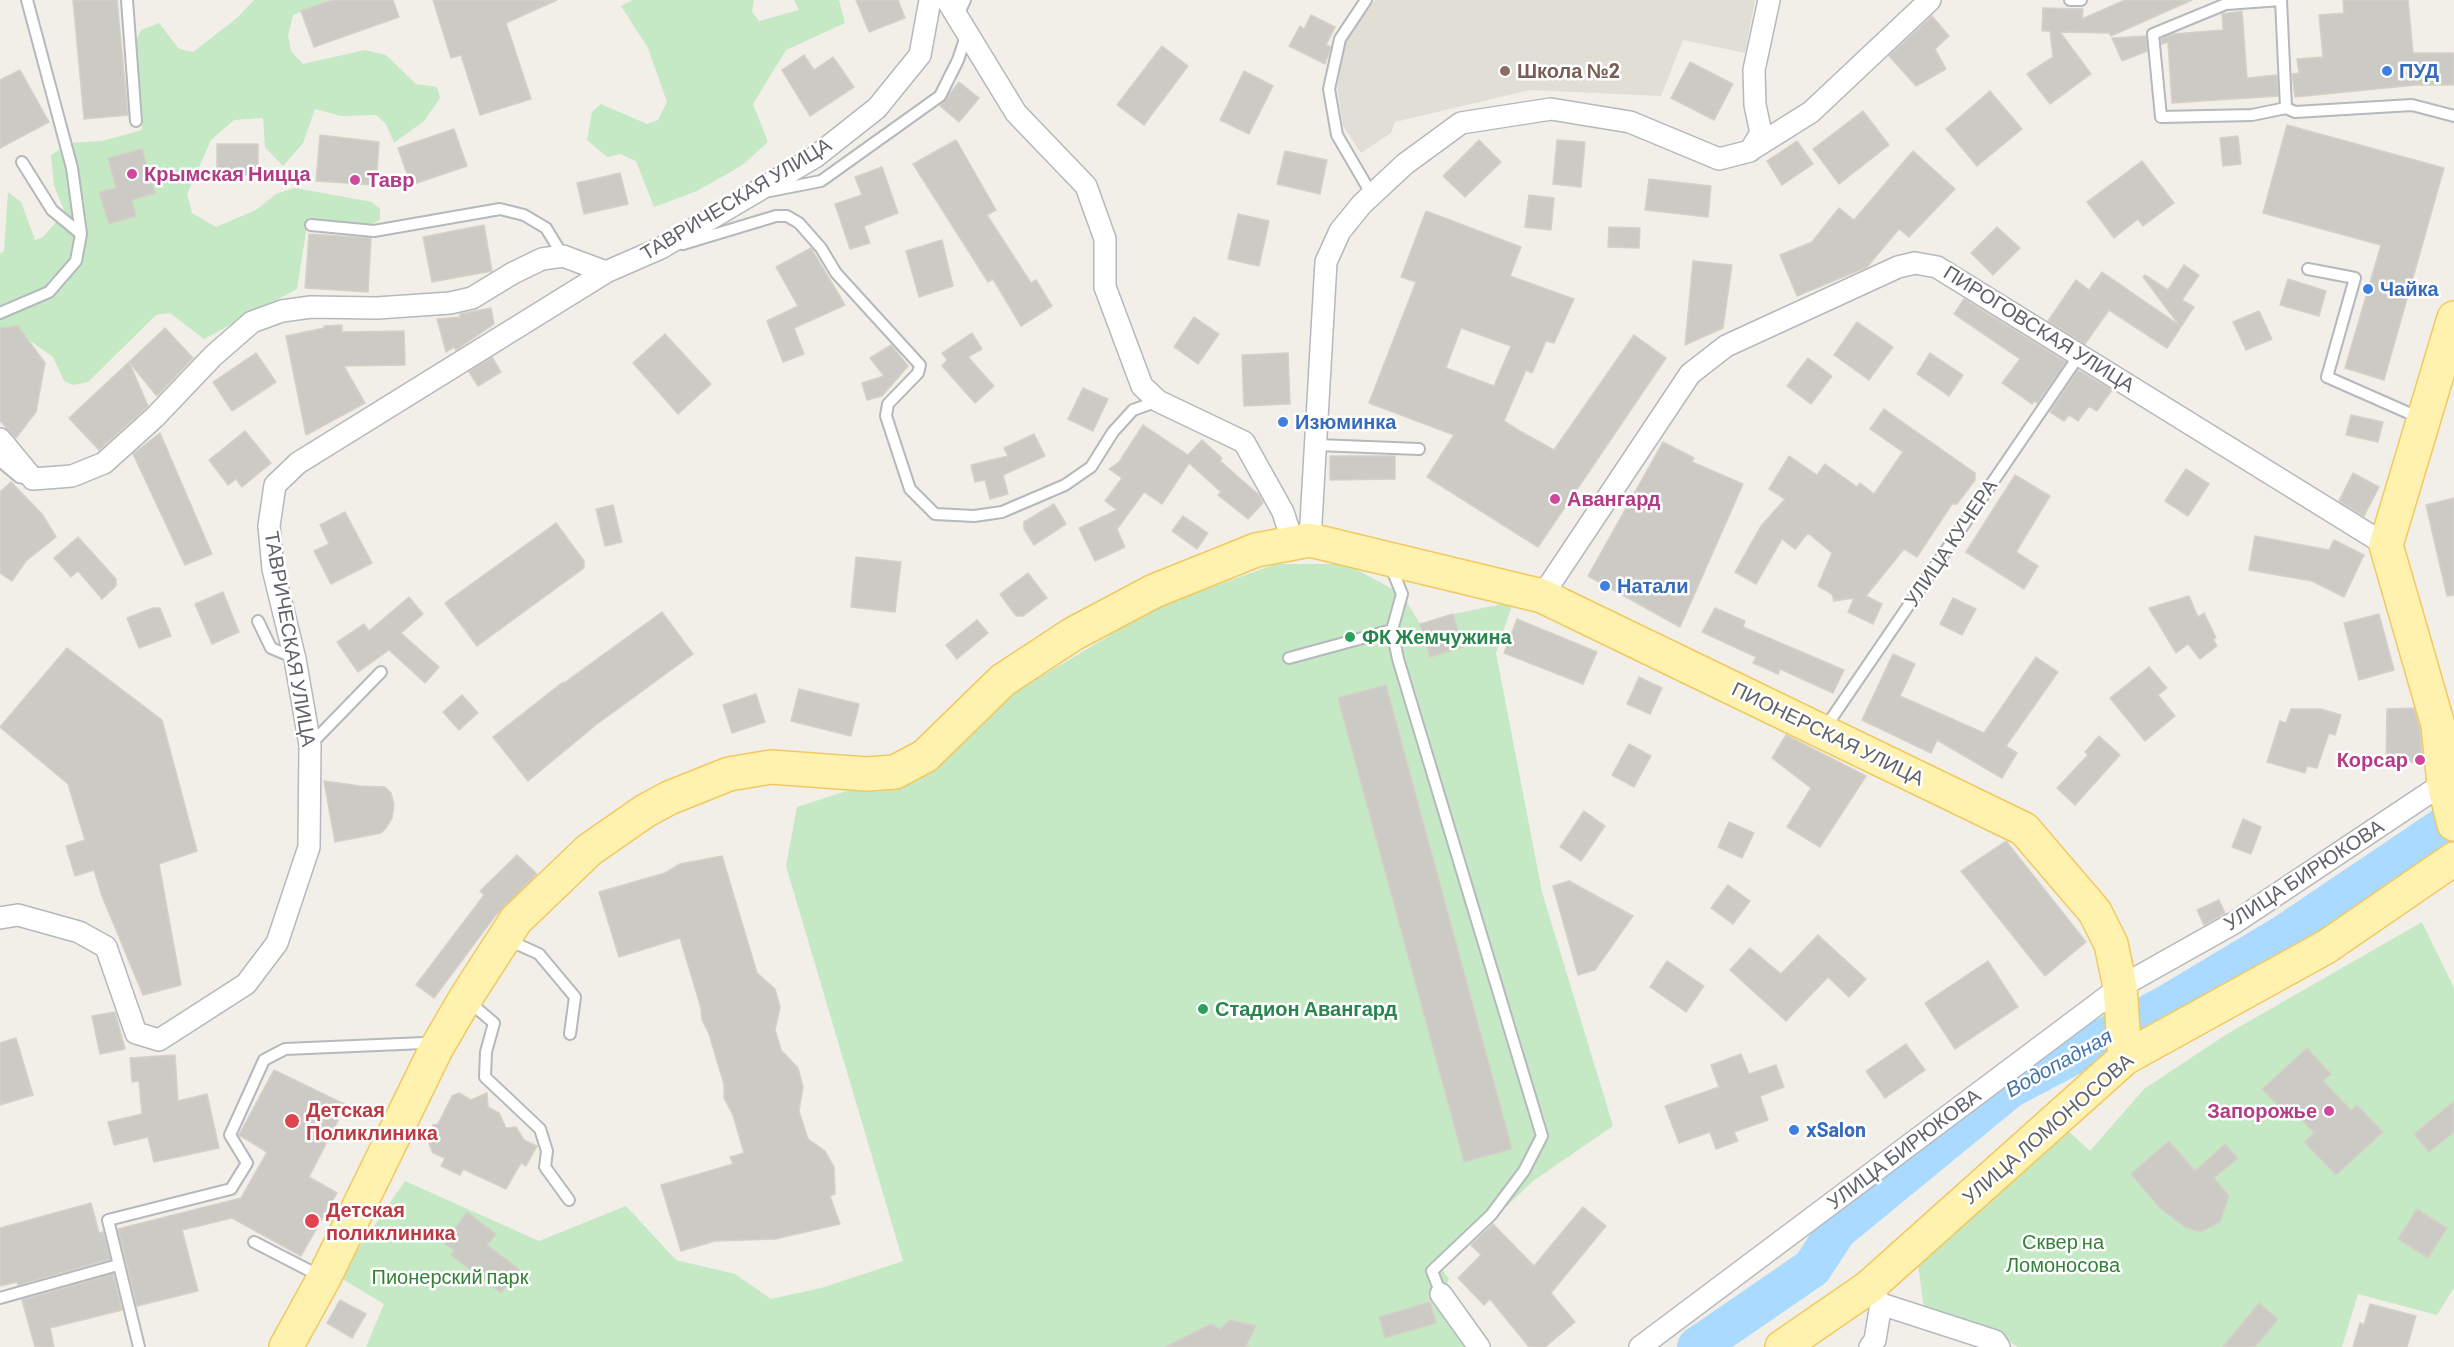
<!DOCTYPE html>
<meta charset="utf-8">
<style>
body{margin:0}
canvas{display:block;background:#f1efe8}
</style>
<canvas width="2454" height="1347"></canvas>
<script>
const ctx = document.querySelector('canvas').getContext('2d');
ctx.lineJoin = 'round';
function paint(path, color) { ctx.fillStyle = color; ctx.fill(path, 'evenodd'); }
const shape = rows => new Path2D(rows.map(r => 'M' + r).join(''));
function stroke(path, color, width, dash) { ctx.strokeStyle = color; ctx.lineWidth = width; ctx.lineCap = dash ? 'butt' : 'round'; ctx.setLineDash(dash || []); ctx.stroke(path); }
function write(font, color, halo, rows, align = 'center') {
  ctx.font = font + ' Barlow,sans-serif'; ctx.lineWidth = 5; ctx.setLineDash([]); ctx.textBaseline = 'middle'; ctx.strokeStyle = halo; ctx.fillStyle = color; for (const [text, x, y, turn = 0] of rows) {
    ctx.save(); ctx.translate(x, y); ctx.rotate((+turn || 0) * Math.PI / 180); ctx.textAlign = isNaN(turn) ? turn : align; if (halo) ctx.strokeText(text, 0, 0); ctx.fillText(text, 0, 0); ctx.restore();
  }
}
paint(shape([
 [1375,0,1755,0,1745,53,1683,40,1661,96,1530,90,1395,122,1391,133,1361,153,1343,126,1337,88,1345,43]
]), '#e1ded6');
paint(shape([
 [254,0,329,0,293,15,288,35,291,51,303,64,365,50,386,55,416,84,437,87,440,98,424,121,394,143,386,124,376,115,341,116,315,109,303,143,283,166,265,147,263,118,234,120,211,140,187,194,192,213,216,227,256,210,276,194,295,188,372,202,380,209,380,220,368,226,308,219,297,289,204,339,170,313,156,315,88,382,73,385,64,381,53,357,25,337,0,340,0,254,4,251,8,192,21,202,35,240,43,237,65,212,54,186,51,155,71,143,102,141,142,130,140,83,132,50,141,30,159,23,179,49,193,52,237,18],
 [633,0,754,0,752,12,759,21,799,10,794,0,839,0,845,23,786,50,753,104,768,142,741,166,697,191,654,207,636,161,620,154,607,157,587,140,592,112,601,104,647,124,658,120,667,102,648,48,621,6],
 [1276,564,1346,564,1402,594,1420,624,1453,614,1513,602,1496,653,1542,892,1613,1126,1533,1181,1442,1269,1449,1279,1442,1294,1479,1347,366,1347,384,1304,339,1277,405,1181,539,1241,626,1206,676,1260,735,1274,771,1299,821,1288,903,1261,786,866,797,807,853,789,1159,606],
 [2422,922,2454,988,2454,1288,2437,1315,2358,1294,2342,1347,2018,1347,1997,1334,1924,1310,1917,1256,2065,1128,2090,1151,2144,1089,2227,1034]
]), '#c5e8c5');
stroke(shape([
 [1697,1347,1812,1268,1837,1230,2010,1088,2167,1005,2282,936,2454,820]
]), '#aadaff', 40);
const building = shape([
 [73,0,117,0,128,115,84,119,73,0],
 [332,0,393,0,399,17,314,47,301,11,332,0],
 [433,0,557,0,506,23,531,99,480,115,461,55,451,58,433,0],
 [856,0,898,0,905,18,869,32,856,0],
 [2125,0,2192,0,2111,36,2109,33,2060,32,2091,74,2050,104,2027,74,2053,57,2050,31,2042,31,2043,8,2083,9,2082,19,2125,0],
 [2343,0,2408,0,2413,53,2454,53,2454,85,2416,85,2295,97,2292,74,2299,73,2297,59,2323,57,2319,15,2344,13,2343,0],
 [2242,11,2247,78,2277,75,2278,96,2172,103,2168,42,2162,44,2161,39,2173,34,2223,30,2222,14,2242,11],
 [1311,15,1335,27,1326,45,1331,47,1325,64,1289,46,1300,26,1304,29,1311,15],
 [1932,16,1949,36,1935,49,1946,69,1916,86,1889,56,1932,16],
 [2146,36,2147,51,2122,61,2112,38,2146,36],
 [1162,46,1188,66,1144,125,1117,105,1162,46],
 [804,55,814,70,833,57,854,87,810,116,782,70,804,55],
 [1690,62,1733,84,1714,120,1671,98,1690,62],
 [20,70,49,122,0,148,0,80,20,70],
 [1244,71,1273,86,1249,134,1220,120,1244,71],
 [959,82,979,98,959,122,940,106,959,82],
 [1990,91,2022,129,1977,166,1946,129,1990,91],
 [1863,111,1889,145,1839,184,1813,149,1863,111],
 [2287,125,2444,168,2384,380,2345,368,2381,245,2263,213,2287,125],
 [454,129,467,166,411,185,398,148,454,129],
 [320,135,379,142,376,185,316,181,320,135],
 [2238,136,2241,164,2223,166,2220,138,2238,136],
 [956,140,996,210,987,215,1031,283,1036,280,1052,306,1021,326,993,279,988,282,913,164,956,140],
 [1479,140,1501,162,1465,197,1443,176,1479,140],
 [1557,140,1585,142,1581,187,1553,184,1557,140],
 [1797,141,1813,164,1782,185,1767,161,1797,141],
 [217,144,258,144,258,175,217,175,217,144],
 [142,149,155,193,132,200,136,216,109,224,99,192,116,188,108,158,142,149],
 [1285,151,1327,160,1320,194,1277,184,1285,151],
 [1913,151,1955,189,1909,237,1899,229,1867,267,1797,296,1780,255,1812,242,1839,208,1854,220,1913,151],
 [2142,161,2174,203,2143,226,2138,219,2114,238,2087,202,2142,161],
 [882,167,898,213,864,226,870,243,850,249,835,204,862,195,855,177,882,167],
 [620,173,628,204,584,214,577,183,620,173],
 [1649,179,1711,186,1708,217,1645,210,1649,179],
 [1529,195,1554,198,1551,230,1525,227,1529,195],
 [1426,211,1521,247,1510,276,1574,299,1554,343,1546,341,1532,373,1526,370,1504,421,1518,430,1554,450,1634,335,1666,358,1538,547,1427,477,1454,435,1369,403,1416,282,1401,277,1426,211],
 [1461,328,1511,346,1494,386,1446,368,1461,328],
 [1238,214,1269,221,1259,266,1228,259,1238,214],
 [484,225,492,271,432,282,423,237,484,225],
 [1609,227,1640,228,1639,248,1608,247,1609,227],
 [1997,227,2020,248,1993,275,1971,253,1997,227],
 [309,234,371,238,368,292,305,288,309,234],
 [942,240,953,286,919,297,906,251,942,240],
 [811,248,845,305,794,328,804,354,783,362,767,321,798,306,776,267,811,248],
 [1693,261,1732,265,1723,328,1685,345,1693,261],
 [2184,265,2199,275,2182,300,2194,307,2167,348,2109,310,2085,344,2048,321,2076,280,2089,290,2102,272,2179,325,2143,277,2145,275,2168,290,2184,265],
 [2288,279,2326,291,2319,316,2280,305,2288,279],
 [1964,299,2066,362,2037,403,2034,401,2032,404,2002,383,2020,359,1954,314,1964,299],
 [491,308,494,324,456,350,454,347,446,352,437,319,460,317,460,314,491,308],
 [2259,311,2272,339,2246,350,2233,322,2259,311],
 [1194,317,1219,334,1198,364,1174,347,1194,317],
 [1857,322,1893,347,1869,380,1834,355,1857,322],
 [342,325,342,332,404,331,405,365,344,366,365,403,306,435,286,336,324,328,324,326,342,325],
 [18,326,45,363,36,412,16,438,0,421,0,328,18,326],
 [165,328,193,358,157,396,129,362,165,328],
 [972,333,982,349,968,357,994,386,975,403,942,366,947,360,942,353,972,333],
 [665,334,711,384,678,414,633,363,665,334],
 [891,345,908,366,882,396,867,400,862,383,884,376,870,358,891,345],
 [256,353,276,382,232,411,213,382,256,353],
 [1288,353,1290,404,1244,406,1242,355,1288,353],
 [1930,353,1963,375,1949,396,1917,374,1930,353],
 [492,357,501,372,478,386,469,372,492,357],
 [1808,358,1832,376,1811,404,1787,386,1808,358],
 [129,362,148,406,99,450,69,418,129,362],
 [2078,370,2112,390,2097,411,2089,406,2078,421,2069,415,2064,421,2050,412,2078,370],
 [1083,388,1108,399,1093,431,1068,419,1083,388],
 [1884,409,1975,473,1975,480,1957,504,1952,504,1917,557,1904,549,1866,596,1882,604,1873,624,1848,612,1854,598,1834,601,1832,594,1818,586,1832,553,1808,533,1795,549,1782,539,1756,584,1735,572,1761,526,1785,499,1769,489,1789,456,1817,475,1825,464,1857,487,1860,483,1874,494,1903,452,1870,429,1884,409],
 [2351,415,2383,422,2378,442,2346,435,2351,415],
 [1143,425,1188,455,1202,440,1222,458,1220,461,1259,495,1263,503,1248,519,1218,495,1221,492,1189,463,1162,504,1144,492,1117,529,1125,547,1095,561,1079,528,1117,510,1105,501,1122,478,1109,469,1119,462,1143,425],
 [245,431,271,463,242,487,236,479,228,485,209,460,245,431],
 [160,433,212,554,185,565,133,454,160,433],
 [1034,434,1045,456,1003,475,1008,494,990,499,985,480,975,482,971,465,1008,456,1004,448,1034,434],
 [1663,442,1694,458,1692,462,1743,484,1680,627,1588,576,1663,442],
 [1330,456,1395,456,1395,479,1330,480,1330,456],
 [2186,469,2209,484,2188,516,2165,501,2186,469],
 [2353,473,2379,487,2364,516,2339,501,2353,473],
 [2015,475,2050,496,2016,552,2038,566,2024,589,1966,552,2015,475],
 [11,482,42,514,56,537,26,561,12,581,0,573,0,492,11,482],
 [2454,498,2454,595,2447,596,2426,505,2454,498],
 [1054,504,1066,524,1034,545,1024,529,1024,522,1054,504],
 [613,505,622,542,605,546,596,509,613,505],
 [345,512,372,563,331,584,314,551,329,544,320,525,345,512],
 [1183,516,1208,533,1197,549,1172,531,1183,516],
 [556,523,584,561,584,568,477,646,445,603,556,523],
 [2255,536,2329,550,2334,540,2364,555,2344,597,2312,581,2249,570,2255,536],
 [78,537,116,579,116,586,102,599,78,571,71,577,54,558,78,537],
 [856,557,901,562,895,612,851,607,856,557],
 [1028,573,1047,598,1023,616,1016,616,1000,594,1028,573],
 [223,592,239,632,212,644,195,604,223,592],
 [2189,596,2198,617,2204,613,2216,638,2213,639,2217,646,2200,659,2188,644,2176,653,2149,608,2189,596],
 [409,597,423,614,401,633,439,667,425,683,389,650,358,672,337,642,364,624,369,631,409,597],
 [1953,598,1976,609,1962,635,1940,624,1953,598],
 [153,608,160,608,171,636,139,648,127,618,153,608],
 [1715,608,1745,621,1743,627,1844,670,1833,693,1780,669,1778,674,1753,663,1756,657,1702,632,1715,608],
 [662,612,693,654,597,724,528,781,493,737,563,682,564,683,662,612],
 [1453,614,1463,647,1430,657,1420,624,1453,614],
 [2379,614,2394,670,2359,680,2344,623,2379,614],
 [1517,619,1597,652,1583,684,1504,653,1517,619],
 [977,620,988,633,957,659,946,645,977,620],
 [67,648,162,720,197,851,159,864,181,985,143,995,102,896,94,870,75,876,66,846,85,840,68,784,0,727,67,648],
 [1893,654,1915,664,1900,696,1984,733,2036,657,2058,672,2006,746,2017,753,2002,778,1937,740,1931,753,1862,720,1893,654],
 [2149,667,2167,688,2158,695,2175,716,2145,741,2110,698,2149,667],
 [1639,677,1662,688,1650,714,1627,704,1639,677],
 [1386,685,1512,1149,1464,1162,1338,698,1386,685],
 [799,689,859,704,851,736,791,721,799,689],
 [756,694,765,722,732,733,723,705,756,694],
 [462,695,478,713,459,730,443,712,462,695],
 [2414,708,2420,729,2423,762,2386,762,2387,709,2414,708],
 [2291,709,2321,709,2341,715,2335,735,2329,733,2317,768,2307,766,2305,773,2267,762,2280,721,2286,723,2291,709],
 [1786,735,1866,776,1820,847,1787,827,1811,788,1772,758,1786,735],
 [2099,736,2120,755,2075,805,2057,788,2088,755,2085,752,2099,736],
 [1629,744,1651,756,1634,787,1612,775,1629,744],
 [324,781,360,786,385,787,391,793,394,805,392,818,386,828,381,833,335,842,324,781],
 [1584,811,1605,826,1581,861,1560,847,1584,811],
 [2243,819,2261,827,2251,854,2232,847,2243,819],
 [1729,822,1754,833,1742,858,1718,847,1729,822],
 [2006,841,2086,942,2045,976,1961,871,2006,841],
 [517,855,537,874,495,916,434,998,416,985,484,895,480,891,517,855],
 [722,856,757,973,775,989,780,1007,775,1030,781,1050,798,1068,803,1087,799,1111,808,1139,825,1151,834,1167,835,1194,830,1196,840,1224,775,1239,715,1241,681,1251,661,1185,733,1164,730,1157,744,1153,733,1115,724,1098,724,1084,709,1034,702,1020,701,1008,680,938,619,957,599,892,665,873,680,864,722,856],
 [1569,881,1633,916,1595,970,1578,975,1553,886,1569,881],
 [1728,885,1750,901,1733,924,1711,908,1728,885],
 [2219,900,2225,913,2204,925,2197,910,2219,900],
 [1818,935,1866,979,1849,997,1828,977,1786,1021,1730,970,1750,948,1781,974,1818,935],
 [1667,961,1704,986,1686,1012,1650,987,1667,961],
 [1988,961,2018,1007,1955,1049,1925,1003,1988,961],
 [115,1012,125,1049,100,1054,92,1016,115,1012],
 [16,1038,33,1095,0,1105,0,1043,16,1038],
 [1906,1044,1925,1070,1885,1098,1866,1071,1906,1044],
 [2307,1048,2331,1074,2323,1081,2351,1110,2357,1105,2383,1132,2336,1175,2304,1142,2314,1133,2290,1107,2284,1112,2262,1089,2307,1048],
 [1741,1054,1749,1074,1776,1065,1784,1087,1760,1096,1768,1120,1734,1132,1738,1141,1716,1149,1710,1132,1679,1143,1665,1106,1719,1087,1711,1065,1741,1054],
 [175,1055,178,1101,207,1094,219,1148,154,1162,148,1137,114,1145,108,1122,142,1114,139,1081,132,1082,130,1058,175,1055],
 [274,1070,346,1105,309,1177,337,1193,301,1256,232,1218,182,1230,198,1291,137,1306,118,1229,241,1198,267,1152,239,1135,274,1070],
 [459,1093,471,1100,487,1093,488,1107,499,1113,506,1128,516,1127,524,1140,537,1146,526,1166,521,1163,506,1189,463,1169,460,1175,441,1166,445,1158,433,1153,427,1139,433,1125,438,1124,452,1096,459,1093],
 [2454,1101,2454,1132,2429,1152,2414,1134,2454,1101],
 [2169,1141,2195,1171,2225,1144,2238,1158,2214,1178,2229,1196,2220,1222,2200,1232,2185,1227,2160,1208,2131,1174,2169,1141],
 [91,1203,99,1233,103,1232,110,1259,18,1285,17,1282,0,1286,0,1228,91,1203],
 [1583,1207,1606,1226,1551,1293,1575,1322,1545,1347,1529,1347,1490,1299,1484,1305,1458,1278,1481,1255,1471,1245,1493,1224,1534,1266,1583,1207],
 [2417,1209,2447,1228,2428,1258,2398,1239,2417,1209],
 [467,1212,496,1234,487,1245,519,1269,501,1293,451,1255,454,1250,444,1243,467,1212],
 [113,1274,122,1310,50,1328,54,1347,35,1347,22,1300,113,1274],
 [340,1300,366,1314,352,1338,327,1323,340,1300],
 [1430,1302,1436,1323,1385,1338,1379,1317,1430,1302],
 [2259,1303,2278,1319,2255,1347,2223,1347,2259,1303],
 [2370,1304,2416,1316,2407,1347,2353,1347,2360,1323,2364,1325,2370,1304],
 [1230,1320,1256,1326,1246,1346,1248,1347,1165,1347,1211,1324,1220,1329,1230,1320]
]);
paint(building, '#cccac5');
stroke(building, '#d6d1c6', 1.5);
const lane = shape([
 [27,0,72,168,81,234],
 [127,0,136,121],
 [1366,0,1340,39,1329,89,1337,135,1372,195],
 [2070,0,2081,0],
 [957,17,965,0],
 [2286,108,2281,0,2226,4,2153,34,2161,117,2252,115,2286,108,2295,112,2412,105,2454,116],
 [770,191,821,181,940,96,958,60,967,33],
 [311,225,374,231,500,209,524,215,546,228,563,256],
 [683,244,776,216,787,216,799,223,821,248,836,273,920,365,918,373,888,404,886,416,910,489,935,514,974,516,1002,512,1065,485,1091,467,1113,432,1133,410,1158,401],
 [2308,269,2355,278,2327,377,2420,418],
 [0,313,49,292,76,261,81,234,52,210,22,162],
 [1317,445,1419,449],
 [0,461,19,477,29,479],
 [1391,567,1402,594,1392,630,1398,659,1542,1136,1524,1171,1491,1215,1432,1271,1441,1294],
 [258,621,271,648,295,658],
 [1289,658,1392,630],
 [1825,728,2080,354],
 [310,745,381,672],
 [506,939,539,954,575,997,570,1034],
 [468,1001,494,1023,486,1052,485,1077,540,1129,547,1151,545,1167,569,1200],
 [254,1242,322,1277],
 [0,1298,118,1265],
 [139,1347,108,1220,231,1189,247,1163,230,1135,264,1060,285,1049,424,1043,433,1048]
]);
const street = shape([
 [947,0,1016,113,1086,186,1105,239,1105,287,1142,386,1158,401,1244,442,1283,512,1293,543],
 [1752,149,1811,112,1930,0],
 [0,439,33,479,72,476,104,463,155,417,213,356,252,322,282,311,311,307,377,308,450,303,472,298,513,273,542,259,563,256,606,272],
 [1310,540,1326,262,1340,231,1362,204,1405,164,1461,123,1551,109,1630,122,1719,159,1750,151,1761,133,1755,105,1754,70,1769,0],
 [1542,596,1690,374,1726,346,1898,267,1915,263,1937,267,2386,545],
 [0,918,18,915,79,932,106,947,136,1033,159,1040,246,984,277,943,309,847,310,745,295,659,273,569,269,526,275,485,298,463,606,272,661,248,815,157,877,108,920,55,930,0],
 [1441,1294,1479,1347],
 [1881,1304,1995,1341,1999,1347],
 [1640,1347,2120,987,2234,923,2444,783],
 [1870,1347,1875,1340,1881,1304,1873,1292]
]);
const primary = shape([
 [2454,318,2386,545,2438,725,2444,783,2454,824],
 [286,1347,324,1278,436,1049,465,999,516,920,589,850,645,811,669,798,729,774,771,767,866,774,895,772,925,756,1003,680,1073,634,1154,591,1256,550,1310,540,1542,596,2024,829,2095,912,2111,944,2120,987,2125,1058],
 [1782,1347,1869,1287,2125,1058,2326,947,2454,859]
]);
stroke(lane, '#b5b8bc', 14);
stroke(street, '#b5b8bc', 24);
stroke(primary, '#f2c960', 36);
stroke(lane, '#fff', 10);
stroke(street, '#fff', 21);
stroke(primary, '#fff2af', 33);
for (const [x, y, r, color] of [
 [1505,71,6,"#8d6e63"],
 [2387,71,6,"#3f7fe0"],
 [132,174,6,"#d1479c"],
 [355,180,6,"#d1479c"],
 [2368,289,6,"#3f7fe0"],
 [1283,422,6,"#3f7fe0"],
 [1555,499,6,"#d1479c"],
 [1605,586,6,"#3f7fe0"],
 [1350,637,6,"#2e9e5b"],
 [2420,760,6,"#d1479c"],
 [1203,1009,6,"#2e9e5b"],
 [2329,1111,6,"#d1479c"],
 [292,1121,8,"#e0444e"],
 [1794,1130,6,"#3f7fe0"],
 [312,1221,8,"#e0444e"]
]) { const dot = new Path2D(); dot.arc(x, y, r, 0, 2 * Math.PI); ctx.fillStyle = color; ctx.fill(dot); stroke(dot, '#fff', 2); }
write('bold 20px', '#785e54', '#fff', [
 ["Школа №2",1517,71]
], 'left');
write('bold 20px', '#366cbe', '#fff', [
 ["ПУД",2399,71],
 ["Чайка",2380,289],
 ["Изюминка",1295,422],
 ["Натали",1617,586],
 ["xSalon",1806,1130]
], 'left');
write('bold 20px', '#b23c85', '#fff', [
 ["Крымская Ницца",144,174],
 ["Тавр",367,180],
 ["Авангард",1567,499],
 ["Корсар",2408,760,"right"],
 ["Запорожье",2317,1111,"right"]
], 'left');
write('20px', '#5f6368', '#fff', [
 ["ТАВРИЧЕСКАЯ УЛИЦА",736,199,-31],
 ["ПИРОГОВСКАЯ УЛИЦА",2039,329,32],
 ["УЛИЦА КУЧЕРА",1951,543,-56],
 ["ТАВРИЧЕСКАЯ УЛИЦА",290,639,80],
 ["ПИОНЕРСКАЯ УЛИЦА",1828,734,26],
 ["УЛИЦА БИРЮКОВА",2304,875,-33],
 ["УЛИЦА ЛОМОНОСОВА",2048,1129,-41],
 ["УЛИЦА БИРЮКОВА",1904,1149,-37]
]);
write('bold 20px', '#27864d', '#fff', [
 ["ФК Жемчужина",1362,637],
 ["Стадион Авангард",1215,1009]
], 'left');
write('bold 20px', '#be3a42', '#fff', [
 ["Детская",306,1110],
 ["Поликлиника",306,1133],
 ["Детская",326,1210],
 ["поликлиника",326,1233]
], 'left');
write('20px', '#348238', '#fff', [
 ["Сквер на",2063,1242],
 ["Ломоносова",2063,1265],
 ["Пионерский парк",450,1277]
]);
write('italic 21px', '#4174aa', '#fff', [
 ["Водопадная",2059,1063,-29]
]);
</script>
